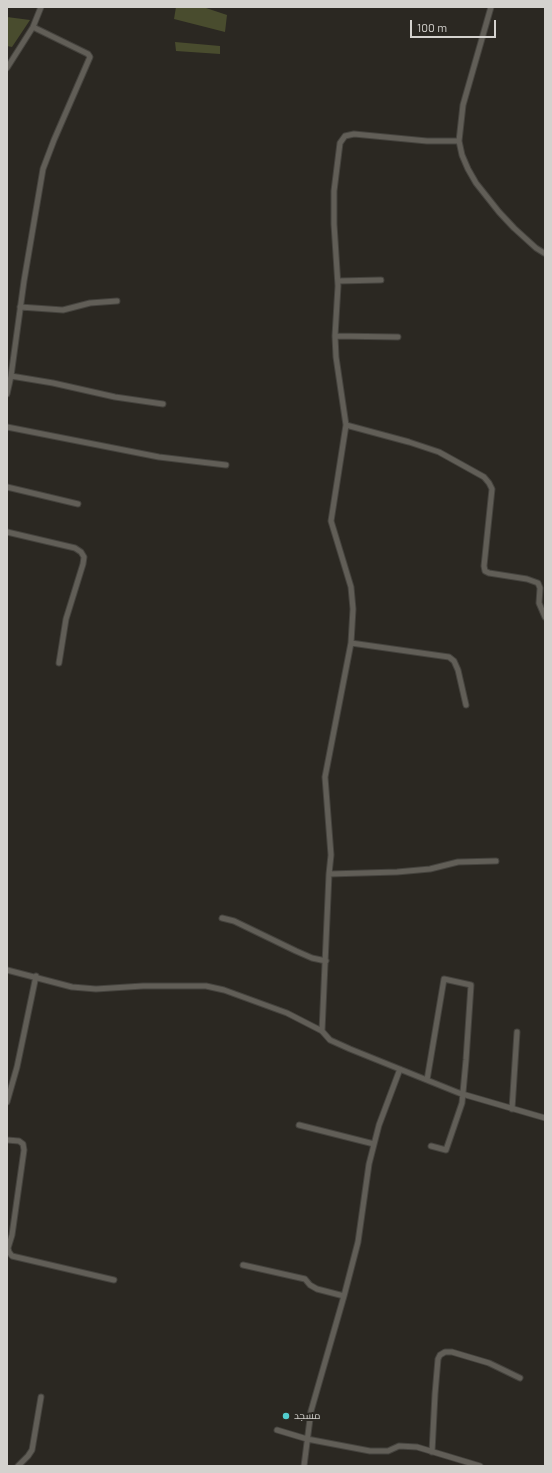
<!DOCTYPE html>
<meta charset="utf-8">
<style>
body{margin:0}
#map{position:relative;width:552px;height:1473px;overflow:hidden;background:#2b2822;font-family:Barlow,sans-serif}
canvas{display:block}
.frame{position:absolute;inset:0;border:8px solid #d4d2ce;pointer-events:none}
.scale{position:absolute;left:410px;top:20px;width:86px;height:18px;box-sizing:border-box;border:2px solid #d4d2ce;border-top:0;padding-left:5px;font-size:12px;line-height:14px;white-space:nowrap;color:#d4d2ce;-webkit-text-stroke:3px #2b2822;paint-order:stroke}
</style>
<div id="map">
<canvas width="552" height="1473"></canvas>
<div class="frame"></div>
<div class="scale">100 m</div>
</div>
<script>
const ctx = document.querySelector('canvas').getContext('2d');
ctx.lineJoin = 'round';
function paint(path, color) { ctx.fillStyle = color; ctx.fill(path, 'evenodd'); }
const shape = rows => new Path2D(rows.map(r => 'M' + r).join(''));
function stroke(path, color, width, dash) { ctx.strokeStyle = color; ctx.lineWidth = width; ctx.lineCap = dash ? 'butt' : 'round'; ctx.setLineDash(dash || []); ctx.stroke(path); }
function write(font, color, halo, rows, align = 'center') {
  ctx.font = font + ' Barlow,Cairo,sans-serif'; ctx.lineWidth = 4; ctx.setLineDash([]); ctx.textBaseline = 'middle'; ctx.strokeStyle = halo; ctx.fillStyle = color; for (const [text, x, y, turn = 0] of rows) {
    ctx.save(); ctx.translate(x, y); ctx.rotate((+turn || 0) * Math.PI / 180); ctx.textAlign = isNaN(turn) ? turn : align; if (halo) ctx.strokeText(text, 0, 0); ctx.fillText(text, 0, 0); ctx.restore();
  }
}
paint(shape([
 [176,7,203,7,227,15,225,32,174,19],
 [7,17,30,20,12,47,7,46],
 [175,42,220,46,220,54,176,51]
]), '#494c2e');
const street = shape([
 [491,7,463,105,459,141,462,155,468,169,476,183,499,212,514,228,536,248,544,253],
 [7,68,33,27,41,7],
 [338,281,381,280],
 [20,307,63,310,90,303,117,301],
 [335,336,398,337],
 [11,376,53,383,115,397,163,404],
 [7,394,11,376,24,281,43,169,54,140,90,57,88,54,84,52,33,27],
 [346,425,409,442,439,452,484,477,489,483,492,489,484,566,485,571,489,573,527,579,538,583,540,588,539,603,545,617],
 [7,427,159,457,226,465],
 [7,487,78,504],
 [7,532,75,548,81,552,84,557,83,564,66,619,59,663],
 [351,643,449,657,454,661,458,670,466,705],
 [329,874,397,872,430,869,458,862,496,861],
 [222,918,234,921,296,951,312,958,326,961],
 [7,970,72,987,96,989,143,986,206,986,224,990,287,1013,322,1031,330,1040,350,1049,459,1093,545,1118],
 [322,1031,329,874,331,855,325,777,351,643,353,609,351,587,331,521,346,425,336,357,335,336,338,286,334,224,334,191,340,143,345,136,354,134,427,141,459,141],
 [427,1080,444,979,471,985,466,1060,462,1103,446,1150,431,1146],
 [7,1102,17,1067,36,976],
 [512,1109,517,1032],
 [299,1125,374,1144],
 [7,1140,19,1141,23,1144,24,1150,12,1235,8,1248,9,1252,12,1256,114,1280],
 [243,1265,305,1279,310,1285,317,1289,344,1296],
 [277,1430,307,1439,370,1451,388,1451,399,1446,417,1447,480,1466],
 [432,1452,435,1394,438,1359,440,1355,445,1352,452,1352,489,1363,520,1378],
 [18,1466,28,1456,32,1450,41,1397],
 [304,1466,311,1411,344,1296,358,1242,369,1164,379,1125,400,1069]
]);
stroke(street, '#45433e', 7);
stroke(street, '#615e57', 5);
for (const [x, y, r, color] of [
 [286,1416,4,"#52cdce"]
]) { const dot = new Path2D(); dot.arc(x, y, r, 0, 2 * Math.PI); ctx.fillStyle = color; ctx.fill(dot); stroke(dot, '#2b2822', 1.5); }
write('10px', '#d4d2ce', '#2b2822', [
 ["مسجد",294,1416]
], 'left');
</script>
